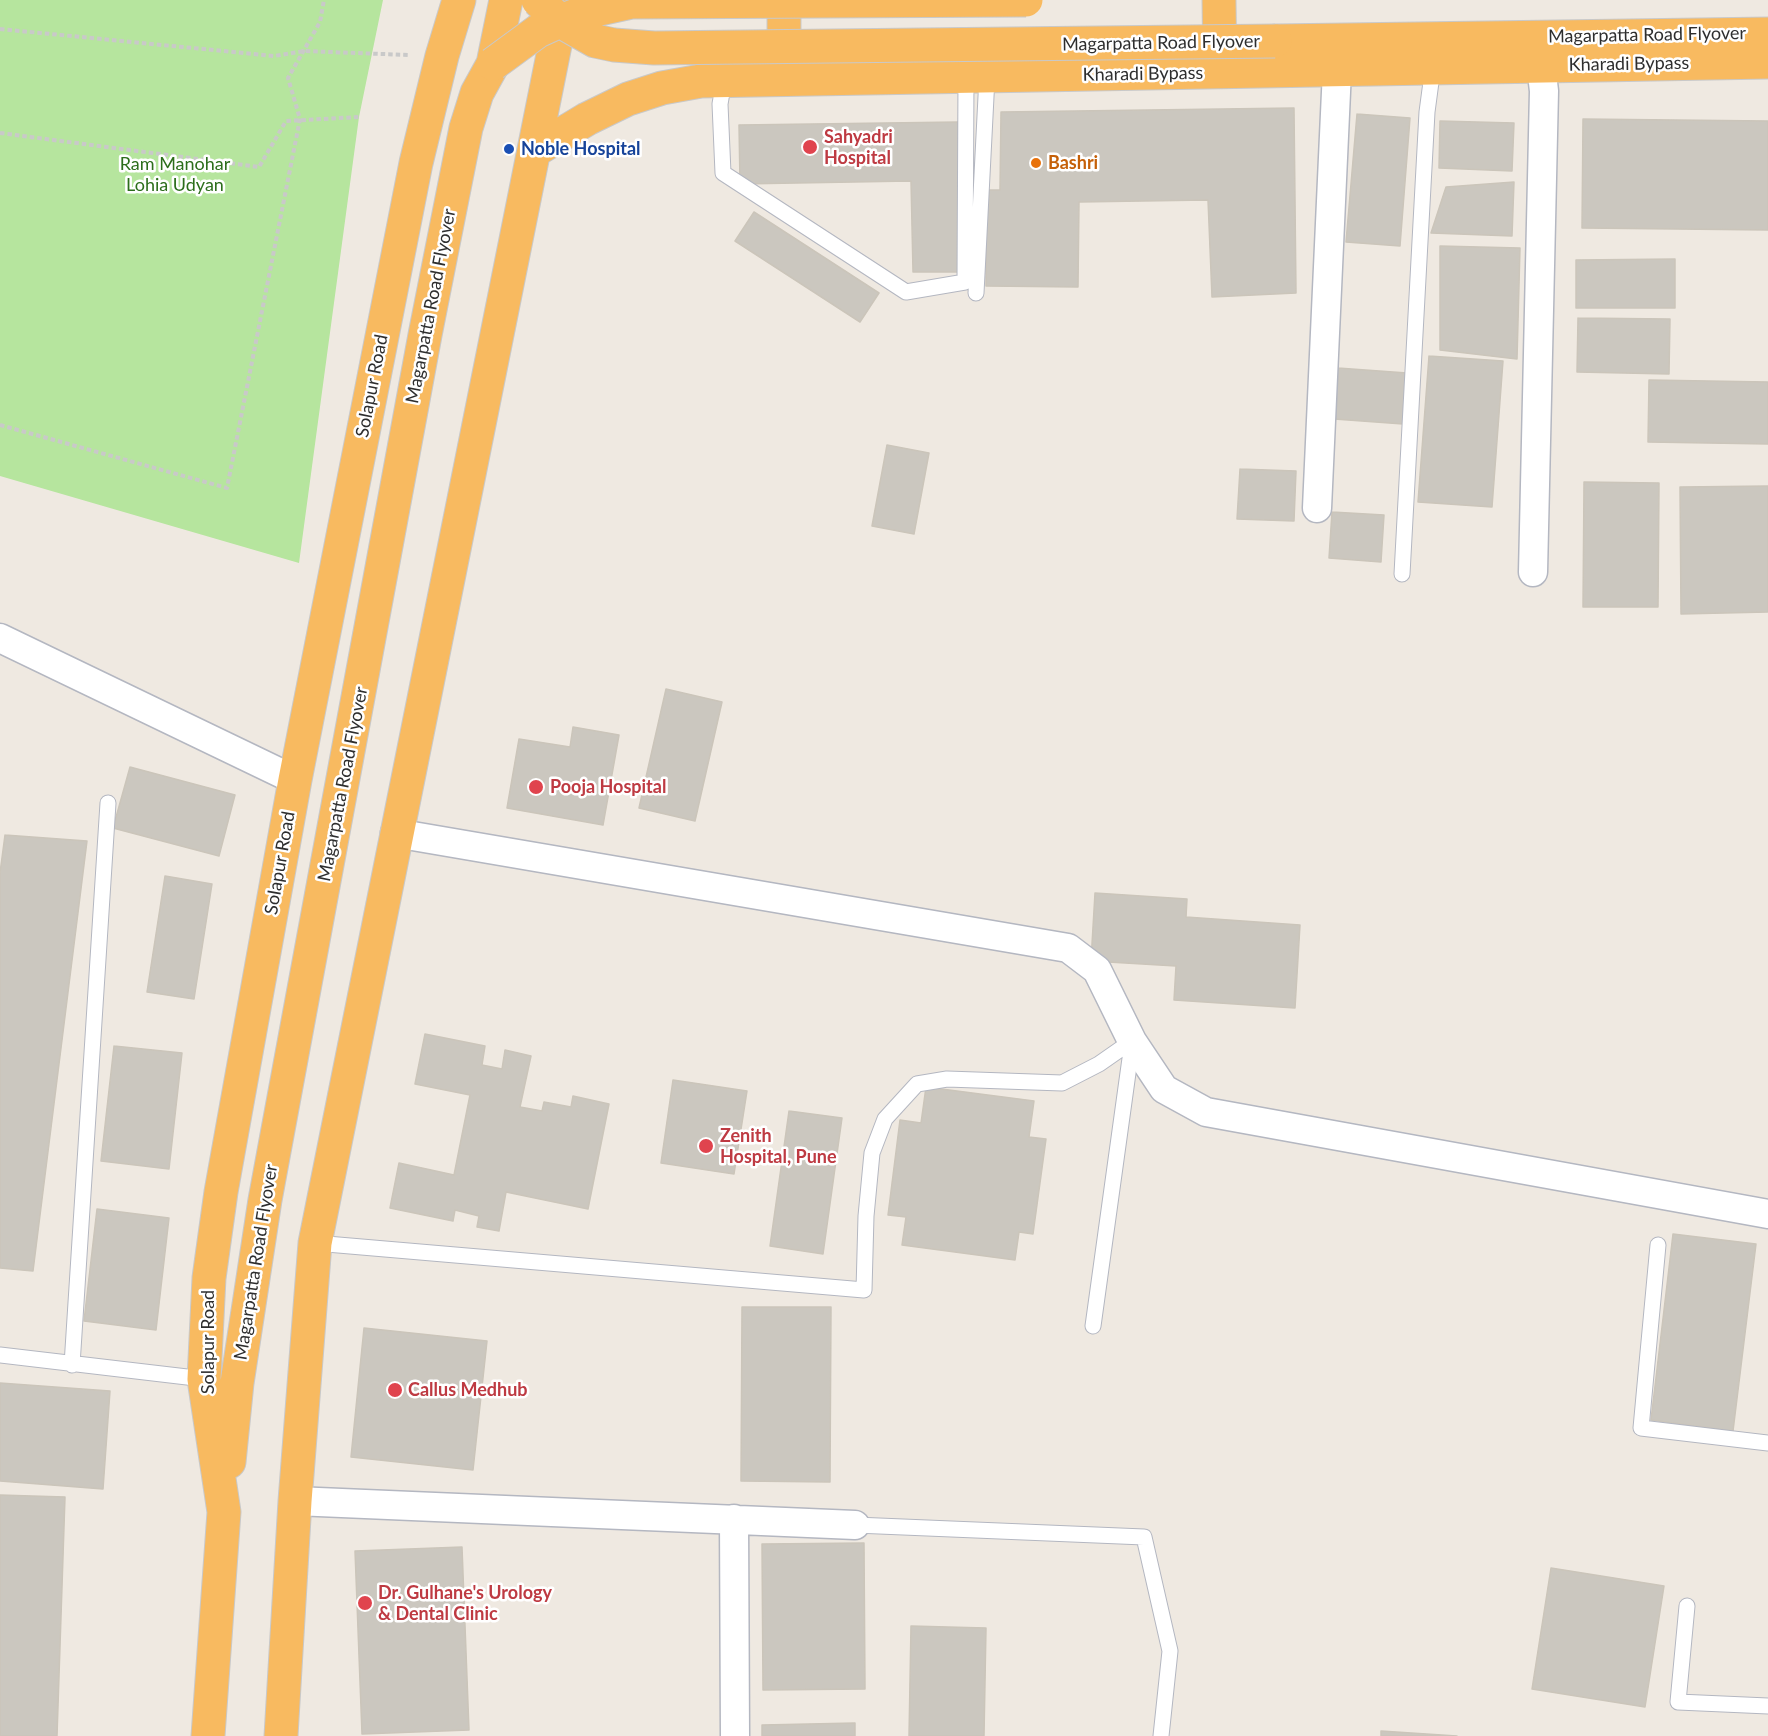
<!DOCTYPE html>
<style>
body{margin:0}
canvas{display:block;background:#efe9e1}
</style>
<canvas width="1768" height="1736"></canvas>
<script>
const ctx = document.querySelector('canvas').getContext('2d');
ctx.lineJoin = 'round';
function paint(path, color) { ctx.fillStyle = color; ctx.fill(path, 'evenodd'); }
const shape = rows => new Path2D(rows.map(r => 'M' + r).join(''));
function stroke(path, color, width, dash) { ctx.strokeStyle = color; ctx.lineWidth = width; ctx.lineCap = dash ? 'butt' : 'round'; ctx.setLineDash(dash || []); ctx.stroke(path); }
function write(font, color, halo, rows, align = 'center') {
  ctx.font = font + ' Lato,sans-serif'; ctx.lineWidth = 5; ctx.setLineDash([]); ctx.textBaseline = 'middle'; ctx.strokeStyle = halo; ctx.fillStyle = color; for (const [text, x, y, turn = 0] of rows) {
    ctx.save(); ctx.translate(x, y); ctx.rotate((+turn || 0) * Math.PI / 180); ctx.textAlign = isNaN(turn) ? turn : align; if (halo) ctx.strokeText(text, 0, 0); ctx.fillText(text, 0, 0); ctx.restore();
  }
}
paint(shape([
 [0,0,383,0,359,117,299,563,0,476]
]), '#b6e59e');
const building = shape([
 [1294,108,1296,293,1212,297,1208,200,1079,202,1078,287,986,286,986,190,1000,190,1001,112,1294,108],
 [1357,114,1410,118,1400,246,1346,242,1357,114],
 [1583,119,1768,121,1768,230,1582,228,1583,119],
 [1440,121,1514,123,1512,171,1439,168,1440,121],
 [958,122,960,272,913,272,911,181,740,184,739,125,958,122],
 [1514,182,1512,236,1431,233,1446,187,1514,182],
 [754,212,879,293,860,322,735,241,754,212],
 [1440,246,1520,248,1517,359,1440,350,1440,246],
 [1675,259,1675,308,1576,308,1576,260,1675,259],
 [1578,318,1670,319,1669,374,1577,372,1578,318],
 [1429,356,1503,361,1492,507,1418,502,1429,356],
 [1338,368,1407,373,1403,424,1334,419,1338,368],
 [1649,380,1768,382,1768,444,1648,442,1649,380],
 [887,445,929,453,914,534,872,526,887,445],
 [1240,469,1296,471,1294,521,1237,519,1240,469],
 [1584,482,1659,483,1658,607,1583,607,1584,482],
 [1768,486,1768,612,1681,614,1680,487,1768,486],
 [1332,512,1384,515,1381,562,1329,558,1332,512],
 [666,689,722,702,695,821,639,808,666,689],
 [573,727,619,735,603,825,507,808,519,739,570,747,573,727],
 [130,767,235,795,219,856,113,828,130,767],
 [5,835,87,841,33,1271,0,1268,0,873,5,835],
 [165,876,212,884,194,999,147,992,165,876],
 [1095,893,1187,899,1186,917,1300,925,1295,1008,1174,1000,1176,966,1091,961,1095,893],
 [425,1034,485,1046,482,1065,502,1069,505,1050,531,1056,520,1107,542,1111,544,1102,571,1107,573,1096,609,1104,588,1209,506,1192,499,1231,477,1227,479,1216,455,1210,453,1221,390,1208,399,1163,454,1175,470,1095,415,1084,425,1034],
 [114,1046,182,1053,169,1169,101,1161,114,1046],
 [673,1080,747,1091,734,1174,661,1163,673,1080],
 [926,1087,1034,1101,1029,1137,1046,1139,1033,1234,1019,1232,1015,1260,902,1245,906,1217,888,1215,900,1120,921,1123,926,1087],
 [789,1111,842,1118,823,1254,770,1246,789,1111],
 [97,1209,169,1218,156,1330,84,1321,97,1209],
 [1673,1234,1756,1244,1733,1431,1651,1420,1673,1234],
 [742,1307,831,1307,830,1482,741,1481,742,1307],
 [364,1328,487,1341,473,1470,351,1457,364,1328],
 [0,1383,110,1391,103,1489,0,1481,0,1383],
 [0,1495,65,1497,57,1736,0,1736,0,1495],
 [864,1543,865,1689,763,1690,762,1544,864,1543],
 [462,1547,469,1730,362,1734,355,1551,462,1547],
 [1551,1568,1664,1586,1645,1707,1532,1689,1551,1568],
 [911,1626,986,1628,984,1736,909,1736,911,1626],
 [855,1723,855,1736,762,1736,762,1725,855,1723],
 [1381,1731,1457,1736,1381,1736,1381,1731]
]);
paint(building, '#cbc7bf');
stroke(building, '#cbc5ba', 1.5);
const service = shape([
 [724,81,720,104,723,173,906,292,965,282,966,78],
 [976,293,987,77],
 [1402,574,1427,112,1433,67],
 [315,1243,864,1290,866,1216,872,1153,885,1119,917,1084,947,1079,1062,1083,1099,1064,1132,1041],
 [1658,1245,1641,1428,1768,1443],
 [1093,1326,1132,1044],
 [0,1355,204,1379],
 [72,1365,108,803],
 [855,1525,1144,1537,1170,1651,1161,1736],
 [1687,1606,1678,1702,1768,1706]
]);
const minor = shape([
 [1317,508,1337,70],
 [1533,572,1544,91,1541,66],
 [0,638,295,780],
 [395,833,1068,948,1097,970,1132,1041,1164,1089,1206,1112,1768,1214],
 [295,1501,855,1525],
 [734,1519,735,1736]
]);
const trunk = shape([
 [784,0,784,75],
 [1219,0,1220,71],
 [1275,41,1768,34],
 [534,151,587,119,628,99,662,88,701,81,1768,62],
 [229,1462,237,1383,265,1200,425,335,466,128,477,93,493,64,506,0],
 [208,1736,224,1512,204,1379,209,1278,221,1192,295,780,416,163,442,56,459,0],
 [281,1736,295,1501,315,1243,564,0]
]);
stroke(service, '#b4b7c1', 17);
stroke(minor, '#b4b7c1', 31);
stroke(trunk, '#c9c9c9', 35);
stroke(shape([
 [0,29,274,56,304,51,408,55],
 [0,133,259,167,286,121,359,117],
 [0,425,227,488,300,119,288,78,320,22,324,0]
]), '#c9c9c9', 4, [4.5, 3]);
stroke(service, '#fff', 15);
stroke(minor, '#fff', 28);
stroke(trunk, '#f8ba60', 33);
const trunkBridge = shape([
 [538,0,560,21,595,41,614,45,654,48,1275,41],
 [493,64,538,31,560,21,582,13,632,2,1026,0]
]);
stroke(trunkBridge, '#c9c9c9', 35, []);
stroke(trunkBridge, '#f8ba60', 33);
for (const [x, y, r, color] of [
 [810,147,8,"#e0444e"],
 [509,149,6,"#1a4fb4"],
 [1036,163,6,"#e8710a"],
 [536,787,8,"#e0444e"],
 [706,1146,8,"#e0444e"],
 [395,1390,8,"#e0444e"],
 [365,1603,8,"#e0444e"]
]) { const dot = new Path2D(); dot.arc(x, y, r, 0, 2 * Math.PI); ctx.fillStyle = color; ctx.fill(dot); stroke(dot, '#fff', 2); }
write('18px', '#2e2e2e', '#fff', [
 ["Magarpatta Road Flyover",1647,35,-1],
 ["Magarpatta Road Flyover",1161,43,-1],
 ["Kharadi Bypass",1629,64,-1],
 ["Kharadi Bypass",1143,74,-1],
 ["Magarpatta Road Flyover",431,306,-79],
 ["Solapur Road",372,386,-79],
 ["Magarpatta Road Flyover",343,784,-79],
 ["Solapur Road",280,863,-80],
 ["Magarpatta Road Flyover",256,1262,-81],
 ["Solapur Road",208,1342,-90]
]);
write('bold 18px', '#be3a42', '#fff', [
 ["Sahyadri",824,137],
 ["Hospital",824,158],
 ["Pooja Hospital",550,787],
 ["Zenith",720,1136],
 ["Hospital, Pune",720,1157],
 ["Callus Medhub",408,1390],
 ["Dr. Gulhane's Urology",378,1593],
 ["& Dental Clinic",378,1614]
], 'left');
write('bold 18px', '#164399', '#fff', [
 ["Noble Hospital",521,149]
], 'left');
write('bold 18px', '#c56008', '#fff', [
 ["Bashri",1048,163]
], 'left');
write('18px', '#2c6e1b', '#fff', [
 ["Ram Manohar",175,164],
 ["Lohia Udyan",175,185]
]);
</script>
